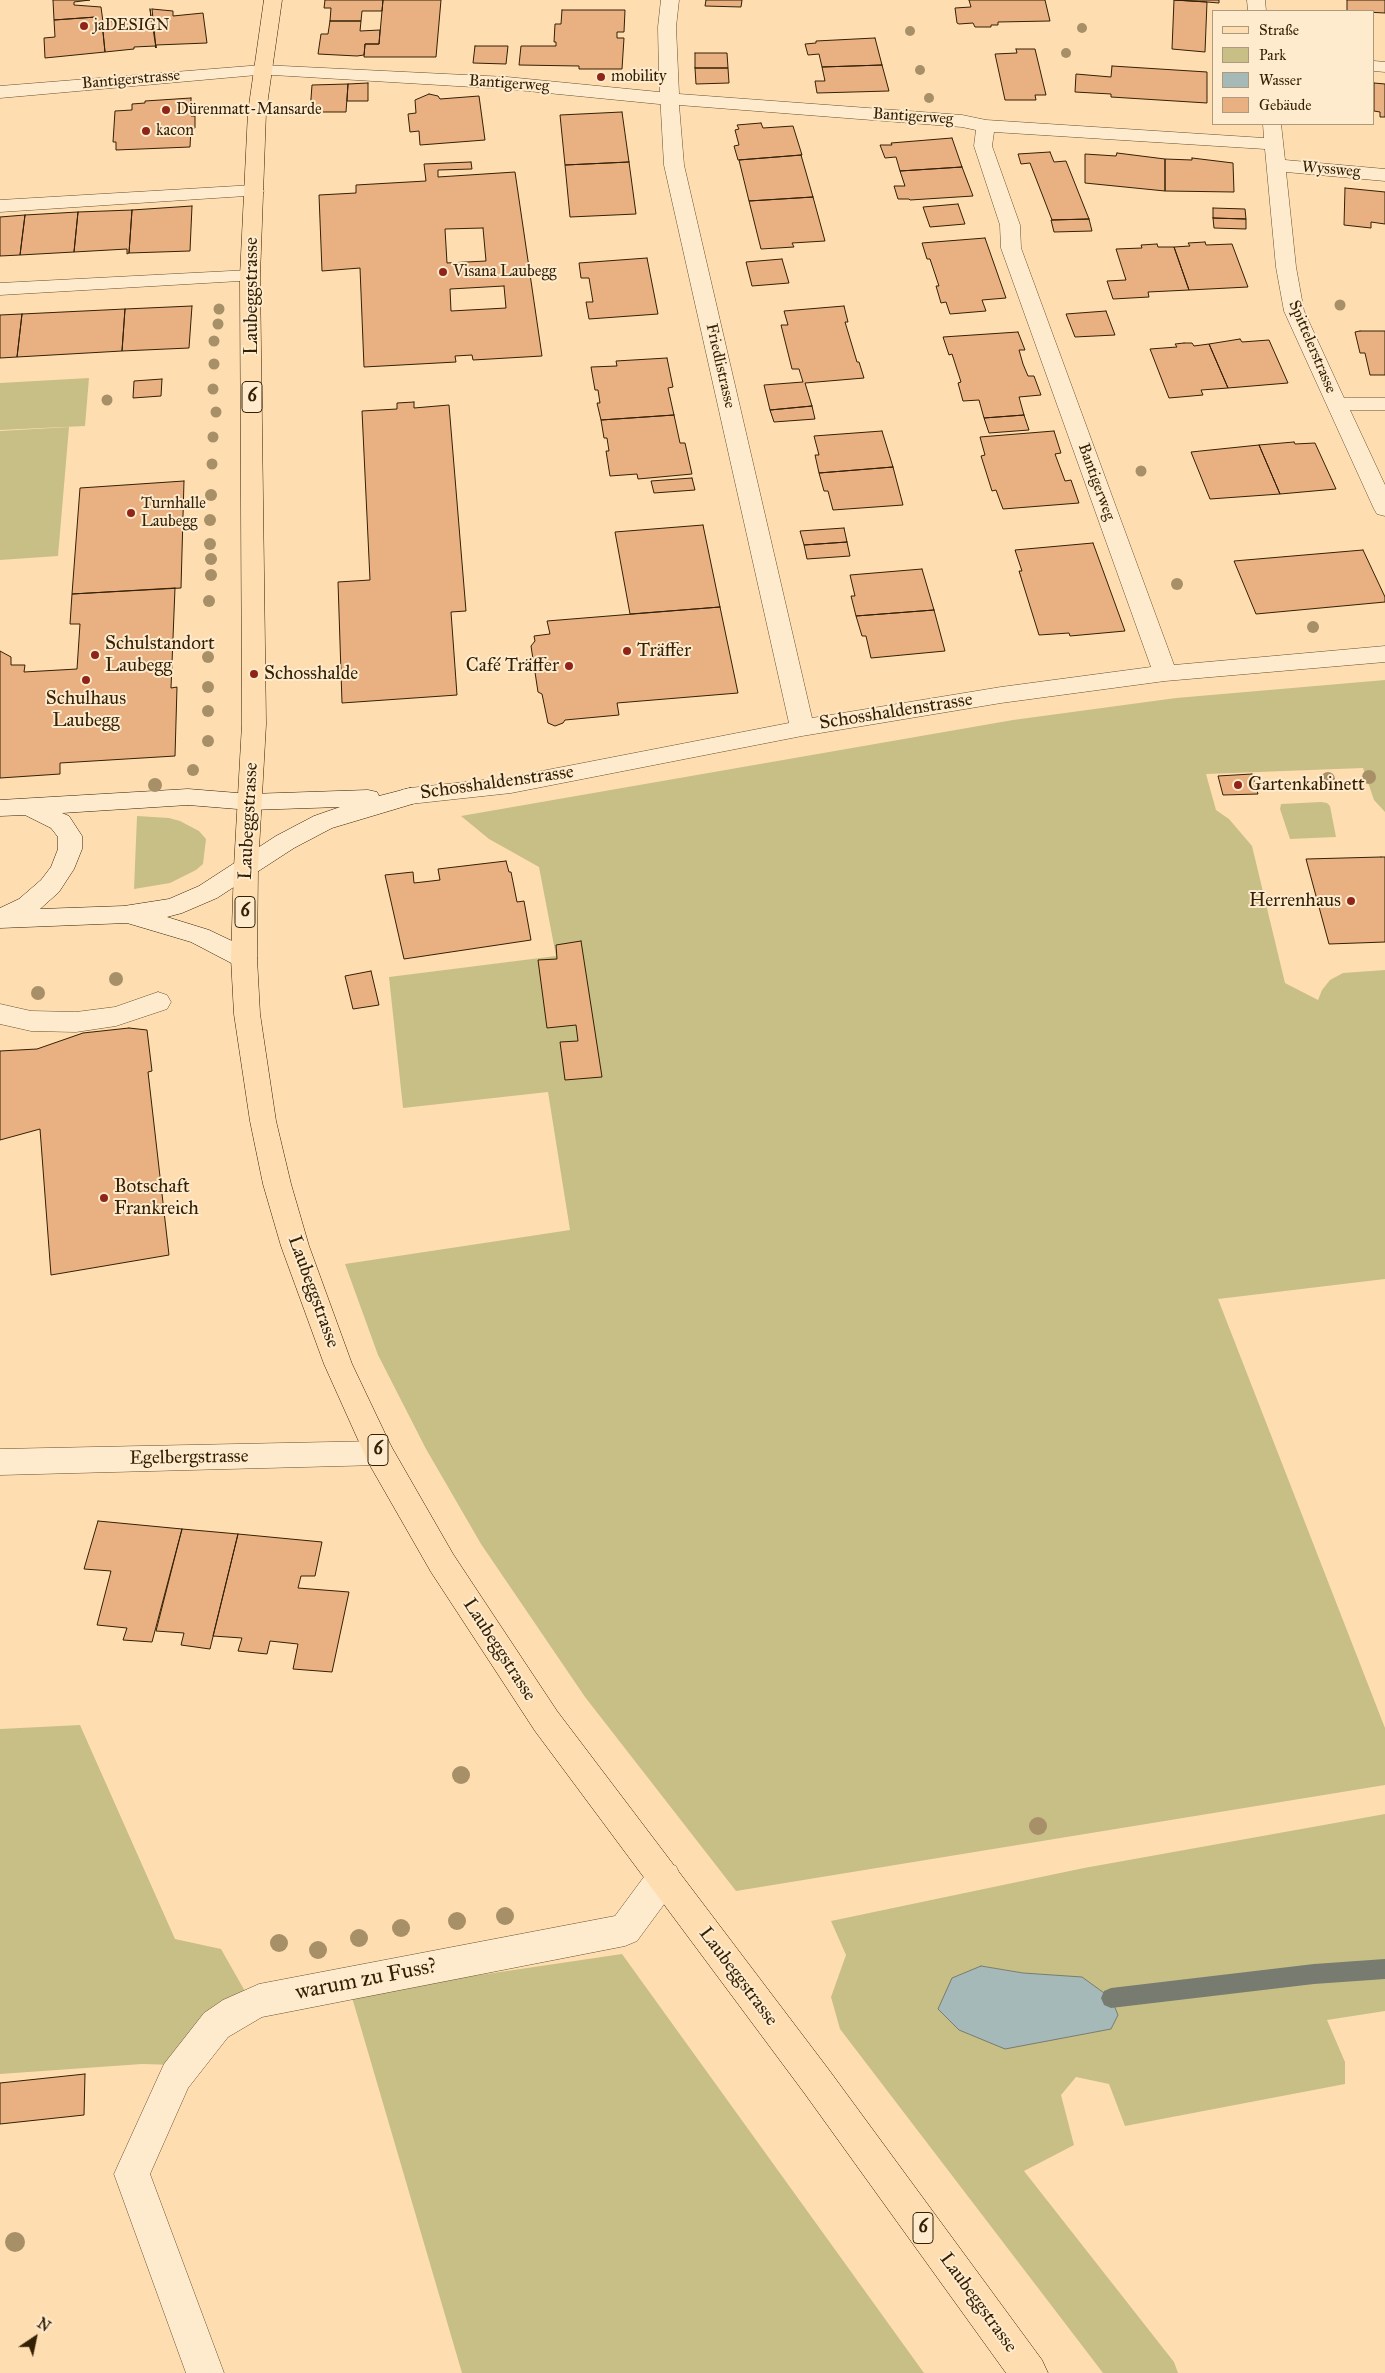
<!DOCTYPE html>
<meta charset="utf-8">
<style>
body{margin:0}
#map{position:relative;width:1385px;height:2373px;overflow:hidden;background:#fedeb1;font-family:"IM FELL Great Primer",serif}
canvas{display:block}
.legend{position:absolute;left:1212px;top:10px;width:162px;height:115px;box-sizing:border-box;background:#feeacc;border:1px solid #ad997c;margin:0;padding:6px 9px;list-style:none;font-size:15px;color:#342005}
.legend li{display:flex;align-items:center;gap:10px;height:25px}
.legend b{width:25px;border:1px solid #ad997c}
.north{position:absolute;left:10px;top:2313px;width:50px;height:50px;-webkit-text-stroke:4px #feeacc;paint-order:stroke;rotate:34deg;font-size:14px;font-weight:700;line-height:20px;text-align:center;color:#342005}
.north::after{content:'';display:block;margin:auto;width:18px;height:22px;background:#342005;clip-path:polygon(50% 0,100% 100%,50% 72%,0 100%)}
</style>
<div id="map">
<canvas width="1385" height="2373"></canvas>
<ul class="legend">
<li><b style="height:6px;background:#fedeb1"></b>Straße</li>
<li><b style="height:14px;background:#c8bf86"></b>Park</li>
<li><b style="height:14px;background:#a5b9b8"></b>Wasser</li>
<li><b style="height:14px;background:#e9b082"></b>Gebäude</li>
</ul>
<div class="north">N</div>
</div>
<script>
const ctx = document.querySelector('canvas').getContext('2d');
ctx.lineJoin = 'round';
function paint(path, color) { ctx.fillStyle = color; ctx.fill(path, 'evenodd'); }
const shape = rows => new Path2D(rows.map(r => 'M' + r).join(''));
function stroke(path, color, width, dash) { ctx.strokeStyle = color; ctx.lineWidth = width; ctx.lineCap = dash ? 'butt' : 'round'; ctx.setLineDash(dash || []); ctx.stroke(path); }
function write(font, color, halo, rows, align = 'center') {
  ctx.font = font + ' "IM FELL Great Primer",serif'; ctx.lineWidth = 4; ctx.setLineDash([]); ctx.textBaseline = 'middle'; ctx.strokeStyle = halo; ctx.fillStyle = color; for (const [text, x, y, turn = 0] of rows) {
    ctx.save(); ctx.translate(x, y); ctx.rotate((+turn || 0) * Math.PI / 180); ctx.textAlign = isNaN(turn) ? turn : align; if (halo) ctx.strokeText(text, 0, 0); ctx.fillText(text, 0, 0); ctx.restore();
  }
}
paint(shape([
 [89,378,85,426,0,430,0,383],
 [69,427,58,556,0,560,0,431],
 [1385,680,1385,812,1374,800,1363,768,1206,774,1216,810,1229,819,1252,846,1285,983,1318,1000,1322,990,1330,980,1343,973,1385,970,1385,1279,1218,1299,1385,1728,1385,1785,736,1891,585,1697,481,1544,426,1449,378,1355,345,1264,570,1230,548,1092,403,1108,389,977,556,956,539,867,489,839,461,816,1013,720,1176,698],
 [1321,802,1327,803,1330,806,1336,837,1290,839,1280,809,1281,804],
 [137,816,169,818,180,821,199,831,206,839,203,864,196,870,170,883,134,889],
 [80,1725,175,1939,221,1949,250,2000,177,2065,142,2064,0,2074,0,1729],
 [1385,1814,1385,2011,1327,2020,1345,2062,1345,2084,1125,2126,1109,2084,1076,2077,1061,2095,1074,2145,1024,2171,1174,2362,1178,2373,1103,2373,840,2029,831,1997,846,1955,831,1921,1084,1868],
 [981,1966,1023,1973,1111,2029,1057,2039],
 [622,1954,924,2373,462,2373,351,1994]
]), '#c8bf86');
const water = shape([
 [981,1966,1023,1973,1082,1977,1111,1998,1118,2015,1111,2029,1005,2049,959,2030,938,2009,952,1978,981,1966]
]);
paint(water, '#a5b9b8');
stroke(water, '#787c70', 1);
paint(shape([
 [1385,1959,1385,1979,1314,1984,1111,2008,1104,2005,1101,1998,1104,1991,1111,1988,1314,1964,1385,1959]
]), '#787c70');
const building = shape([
 [53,0,90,0,74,2,74,5,101,7,103,22,96,23,96,17,54,20,53,0],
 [325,0,383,0,382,11,362,11,361,21,330,21,331,8,324,8,325,0],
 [383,0,441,0,436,57,364,57,365,44,379,44,383,0],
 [706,0,742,0,741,7,705,6,706,0],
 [969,0,1045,0,1050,21,998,22,998,25,991,25,991,27,975,27,973,23,959,24,957,23,955,8,971,7,969,0],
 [1174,0,1207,2,1205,52,1172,49,1174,0],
 [1175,0,1219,0,1219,3,1207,2,1175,0],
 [1347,0,1385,0,1385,13,1347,11,1347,0],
 [150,9,156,48,155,46,134,47,134,49,105,52,102,22,151,18,150,9],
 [152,9,173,11,173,16,203,13,207,43,156,45,156,48,152,9],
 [562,10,625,10,624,32,617,32,617,38,624,38,622,69,579,69,579,66,519,65,521,46,556,46,556,42,554,42,555,24,561,24,562,10],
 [96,17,96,23,102,22,105,52,45,58,44,38,55,37,54,20,96,17],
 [330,21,361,21,360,31,380,30,379,44,365,44,364,55,357,56,318,54,321,34,328,34,330,21],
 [875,38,882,65,822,67,819,54,808,55,805,44,816,43,816,41,875,38],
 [475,46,508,46,506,64,473,63,475,46],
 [1016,49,1035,49,1046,95,1035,95,1036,100,1005,100,995,54,1017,53,1016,49],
 [695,53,727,53,728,68,695,68,695,53],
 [882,65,889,91,817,93,815,81,825,81,822,67,882,65],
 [1112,66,1207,72,1207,103,1111,97,1111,94,1075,92,1076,74,1111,77,1112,66],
 [695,68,728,68,729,83,696,84,695,68],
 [368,83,368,101,347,101,348,84,368,83],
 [1374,83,1385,84,1385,117,1380,117,1380,112,1374,111,1374,83],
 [348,84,346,112,310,112,312,85,348,84],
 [429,94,438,96,440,99,479,96,485,140,420,145,419,131,410,132,408,114,416,113,415,100,429,94],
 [191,98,191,116,195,116,195,128,191,128,190,147,116,150,116,142,113,142,115,111,132,110,132,104,145,103,145,101,191,98],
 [622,112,629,162,565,165,560,115,622,112],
 [761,123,763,128,793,126,802,155,738,160,734,146,739,145,735,130,739,129,737,125,761,123],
 [952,138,962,167,900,171,896,157,885,158,880,145,892,145,891,143,952,138],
 [1050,152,1054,162,1066,161,1089,219,1052,220,1030,163,1021,164,1018,154,1050,152],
 [1117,153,1165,159,1165,191,1085,183,1085,154,1116,156,1117,153],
 [801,155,813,197,749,201,739,160,801,155],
 [1192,158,1233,163,1234,192,1165,191,1165,159,1192,160,1192,158],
 [471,162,472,169,438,170,438,177,515,172,542,356,473,360,472,355,455,356,456,362,364,367,360,268,322,271,319,195,356,193,356,185,426,181,424,164,471,162],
 [483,228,486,261,447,263,445,229,483,228],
 [504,286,506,308,451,311,450,289,504,286],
 [629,162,636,214,570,217,565,165,629,162],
 [962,167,973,196,910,200,909,199,898,199,894,186,905,186,900,171,962,167],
 [1345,188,1385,192,1385,224,1371,222,1371,228,1344,225,1345,188],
 [813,197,825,241,792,243,794,247,761,249,749,201,813,197],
 [958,204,965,224,930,227,923,207,958,204],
 [192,206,190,251,129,253,132,210,192,206],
 [1213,208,1245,209,1246,219,1213,218,1213,208],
 [132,210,129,253,127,254,127,249,74,252,78,212,132,210],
 [78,212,74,252,20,255,25,215,78,212],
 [25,215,20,255,0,256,0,217,25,215],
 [1213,218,1246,219,1246,229,1214,228,1213,218],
 [1089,219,1092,231,1054,232,1051,220,1089,219],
 [985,238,1006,298,982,300,986,311,950,314,946,302,941,303,936,286,939,286,930,259,927,259,922,243,985,238],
 [1205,242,1206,245,1232,244,1248,287,1189,290,1174,247,1190,246,1188,243,1205,242],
 [1157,244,1158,247,1174,247,1189,290,1148,292,1149,297,1113,299,1107,281,1126,280,1116,249,1142,248,1141,245,1157,244],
 [647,258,658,314,589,319,586,302,593,302,589,278,581,278,579,263,647,258],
 [782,259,789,283,752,286,746,262,782,259],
 [192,306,189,348,122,351,125,309,192,306],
 [844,306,848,322,845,322,857,362,859,362,864,378,805,383,812,406,770,410,764,385,803,382,799,369,792,369,781,325,788,325,784,311,844,306],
 [125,309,122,351,17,357,22,314,125,309],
 [1106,311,1115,335,1075,337,1066,314,1106,311],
 [22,314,17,357,0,358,0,315,22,314],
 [1360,331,1385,331,1385,375,1370,375,1365,353,1360,353,1355,332,1360,331],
 [1018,332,1025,350,1019,350,1023,364,1028,376,1034,376,1041,395,1019,397,1024,415,984,418,979,400,963,401,958,383,961,382,952,354,949,355,943,337,1018,332],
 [1240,339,1242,342,1269,340,1288,383,1228,388,1209,344,1240,339],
 [1184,343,1192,343,1194,346,1209,344,1228,388,1201,390,1203,395,1169,398,1150,349,1177,347,1175,344,1184,343],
 [667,358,673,387,668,388,674,415,601,420,597,403,600,403,598,390,595,390,591,367,617,366,616,361,667,358],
 [162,379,161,396,133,398,134,381,162,379],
 [414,402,414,408,449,405,466,611,451,612,457,695,342,703,338,582,370,580,362,411,397,409,397,403,414,402],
 [812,406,815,419,774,422,770,410,812,406],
 [674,415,680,443,685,443,692,474,638,479,637,474,610,476,606,451,609,451,607,438,604,438,601,420,674,415],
 [1024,415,1029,430,989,433,984,418,1024,415],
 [882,431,893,467,819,473,815,455,819,455,814,436,882,431],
 [1054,431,1061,453,1055,454,1065,481,1071,480,1079,503,1003,509,996,490,992,491,981,456,985,455,980,437,1054,431],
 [1294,442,1295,444,1315,443,1336,489,1280,494,1259,445,1294,442],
 [1259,445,1280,494,1210,499,1191,452,1259,445],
 [893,467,903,505,833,510,828,491,824,491,819,473,893,467],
 [692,478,695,490,654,493,651,481,692,478],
 [184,481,181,588,72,594,80,488,184,481],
 [703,525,720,607,630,614,615,532,703,525],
 [844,528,847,542,804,545,800,531,844,528],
 [847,542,850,556,807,559,804,545,847,542],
 [1093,543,1125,631,1070,636,1069,633,1039,635,1019,571,1022,571,1015,550,1093,543],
 [1363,550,1385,597,1385,602,1256,614,1234,561,1363,550],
 [922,569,934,610,856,616,851,596,855,596,850,575,922,569],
 [175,588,171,688,177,687,175,756,60,763,60,774,0,778,0,651,11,657,11,665,25,665,24,672,77,669,80,624,70,624,72,594,175,588],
 [720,607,738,693,617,703,619,715,565,720,563,723,555,726,548,723,542,694,538,692,531,646,535,641,534,636,550,634,547,621,720,607],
 [934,610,945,651,871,658,866,636,862,636,856,616,934,610],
 [1252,774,1258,794,1223,795,1218,776,1252,774],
 [1381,857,1385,857,1385,942,1329,944,1306,859,1381,857],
 [506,861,509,872,511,872,517,902,524,901,531,940,404,959,385,875,413,872,414,883,440,880,438,869,506,861],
 [581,941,602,1077,565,1080,560,1042,578,1041,576,1025,547,1028,538,960,557,959,556,945,581,941],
 [371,971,379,1005,353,1009,345,976,371,971],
 [129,1028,147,1030,152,1071,148,1072,169,1255,51,1275,40,1129,0,1140,0,1051,37,1049,83,1033,129,1028],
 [98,1521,182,1529,152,1642,123,1640,127,1628,97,1625,111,1571,84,1569,98,1521],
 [182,1529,238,1534,210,1649,181,1645,184,1633,156,1631,182,1529],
 [238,1534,322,1542,315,1576,301,1576,298,1588,349,1592,332,1672,293,1669,298,1644,270,1641,267,1654,238,1651,242,1638,213,1636,238,1534],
 [85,2074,84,2115,0,2124,0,2083,85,2074]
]);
paint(building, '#e9b082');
stroke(building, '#342005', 1);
const lane = shape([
 [262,65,507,77,669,93,676,95,678,99,676,103,669,105,507,89,256,74,253,70,256,66,262,65],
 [254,185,261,187,264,191,261,195,0,212,0,200,254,185],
 [158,992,167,995,171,1002,167,1009,116,1026,76,1032,31,1031,0,1024,0,1004,31,1011,76,1012,115,1007,158,992],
 [664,1861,676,1866,681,1877,676,1888,637,1941,625,1946,262,2017,228,2037,188,2088,150,2174,224,2373,186,2373,114,2174,164,2064,204,2013,223,2000,259,1984,615,1916,652,1866,664,1861]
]);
const street = shape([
 [661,0,679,0,676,27,679,94,962,115,986,120,1264,138,1263,124,1281,124,1285,160,1385,169,1385,181,1286,172,1296,267,1304,311,1344,398,1385,398,1385,410,1350,410,1385,485,1385,516,1377,514,1374,509,1284,311,1276,267,1265,149,994,132,992,146,1020,225,1021,248,1174,665,1385,646,1385,662,1165,681,1001,703,802,736,511,793,410,804,401,802,398,796,401,790,410,788,511,777,789,723,664,165,659,75,658,27,661,0],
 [679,105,962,127,976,130,974,146,1000,225,1001,248,1151,667,1001,687,812,718,684,165,679,105],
 [1247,0,1265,0,1266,11,1248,11,1247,0],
 [1374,61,1385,62,1385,72,1374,71,1374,61],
 [262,65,268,66,271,70,268,74,0,98,0,86,262,65],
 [250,270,257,272,260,276,257,280,0,295,0,283,250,270],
 [379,1441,390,1444,394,1453,390,1462,379,1465,0,1475,0,1449,379,1441]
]);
const secondary = shape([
 [410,788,419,790,422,796,419,802,332,828,294,848,217,898,182,913,167,917,209,930,253,951,257,958,253,965,244,967,235,965,191,942,127,923,0,928,0,908,19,899,41,880,51,867,58,849,58,837,51,828,25,815,0,816,0,800,188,789,250,794,368,790,377,792,379,796,410,788],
 [188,805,250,810,340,807,314,816,276,836,199,886,169,899,124,906,40,909,59,892,74,869,82,849,82,836,69,816,62,813,188,805]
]);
const primary = shape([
 [264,0,282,0,266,112,260,276,266,724,258,867,257,958,260,1014,276,1121,291,1184,309,1246,352,1364,391,1446,453,1554,490,1610,557,1711,829,2070,1042,2360,1048,2373,1006,2373,805,2094,535,1731,431,1572,368,1462,324,1364,281,1246,263,1184,250,1121,234,1014,231,958,234,867,242,724,240,276,248,112,264,0]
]);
stroke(lane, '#665030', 1);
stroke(street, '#665030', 1);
stroke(secondary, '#342005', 1);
stroke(primary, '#342005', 1);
paint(lane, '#feeacc');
paint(street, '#feeacc');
paint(secondary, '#feeacc');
paint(primary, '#fedeb1');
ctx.fillStyle = '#a79068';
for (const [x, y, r] of [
 [1082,28,5],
 [910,31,5],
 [1066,53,5],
 [920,70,5],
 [929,98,5],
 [1340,305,5.5],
 [219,309,5.5],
 [218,324,5.5],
 [214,341,5.5],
 [214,364,5.5],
 [213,389,5.5],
 [107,400,5.5],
 [216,412,5.5],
 [213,437,5.5],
 [212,464,5.5],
 [1141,471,5.5],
 [211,495,6],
 [210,520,6],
 [210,544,6],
 [211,559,6],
 [211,575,6],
 [1177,584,6],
 [209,601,6],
 [1313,627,6],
 [208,657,6],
 [208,687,6],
 [208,711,6],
 [208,741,6],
 [193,770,6],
 [1369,777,7],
 [1328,779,7],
 [155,785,7],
 [116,979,7],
 [38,993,7],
 [461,1775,9],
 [1038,1826,9],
 [505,1916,9],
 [457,1921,9],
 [401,1928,9],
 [359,1938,9],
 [279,1943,9],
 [318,1950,9],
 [15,2242,10]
]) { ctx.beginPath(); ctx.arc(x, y, r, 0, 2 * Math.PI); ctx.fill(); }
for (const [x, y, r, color] of [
 [84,26,5,"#8f2418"],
 [601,77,5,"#8f2418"],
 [166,110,5,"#8f2418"],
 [146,131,5,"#8f2418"],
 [443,272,5,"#8f2418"],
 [131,513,5,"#8f2418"],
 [627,651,5,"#8f2418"],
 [95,655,5,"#8f2418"],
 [569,666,5,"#8f2418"],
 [254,674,5,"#8f2418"],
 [86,680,5,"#8f2418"],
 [1238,785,5,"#8f2418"],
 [1351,901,5,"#8f2418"],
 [104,1198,5,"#8f2418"]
]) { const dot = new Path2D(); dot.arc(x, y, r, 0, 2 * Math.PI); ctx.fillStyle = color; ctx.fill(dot); stroke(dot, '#feeacc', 2); }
write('16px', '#342005', '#feeacc', [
 ["jaDESIGN",94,26],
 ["mobility",611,77],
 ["Dürenmatt-Mansarde",176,110],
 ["kacon",156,131],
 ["Visana Laubegg",453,272],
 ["Turnhalle",141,504],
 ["Laubegg",141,522]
], 'left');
write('16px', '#342005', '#feeacc', [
 ["Bantigerstrasse",131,80,-5],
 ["Bantigerweg",509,84,4],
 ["Bantigerweg",913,117,4],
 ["Wyssweg",1331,170,5],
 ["Spittelerstrasse",1312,347,67],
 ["Friedlistrasse",720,366,77],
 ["Bantigerweg",1096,482,70]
]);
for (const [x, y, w] of [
 [252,397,20],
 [245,912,20],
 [378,1450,20],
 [923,2228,20]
]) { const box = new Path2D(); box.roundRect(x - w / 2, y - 15.5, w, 31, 4); ctx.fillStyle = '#feeacc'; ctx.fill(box); stroke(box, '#342005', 1); }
write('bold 18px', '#342005', null, [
 ["6",252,397],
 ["6",245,912],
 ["6",378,1450],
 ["6",923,2228]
]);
write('19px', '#342005', '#feeacc', [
 ["Laubeggstrasse",252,296,-90],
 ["Schosshaldenstrasse",896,712,-9],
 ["Schosshaldenstrasse",497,783,-8],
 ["Laubeggstrasse",249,821,-87],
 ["Laubeggstrasse",313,1292,70],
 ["Egelbergstrasse",189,1458,-1],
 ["Laubeggstrasse",499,1650,57],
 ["Laubeggstrasse",738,1977,53],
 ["Laubeggstrasse",978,2303,54]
]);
write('19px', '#342005', '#feeacc', [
 ["Schulstandort",105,644],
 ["Laubegg",105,666],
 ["Träffer",637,651],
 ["Café Träffer",559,666,"right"],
 ["Schosshalde",264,674],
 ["Schulhaus",86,699,"center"],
 ["Laubegg",86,721,"center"],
 ["Gartenkabinett",1248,785],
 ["Herrenhaus",1341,901,"right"],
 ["Botschaft",114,1187],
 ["Frankreich",114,1209]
], 'left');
write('22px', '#342005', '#feeacc', [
 ["warum zu Fuss?",366,1980,-11]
]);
</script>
